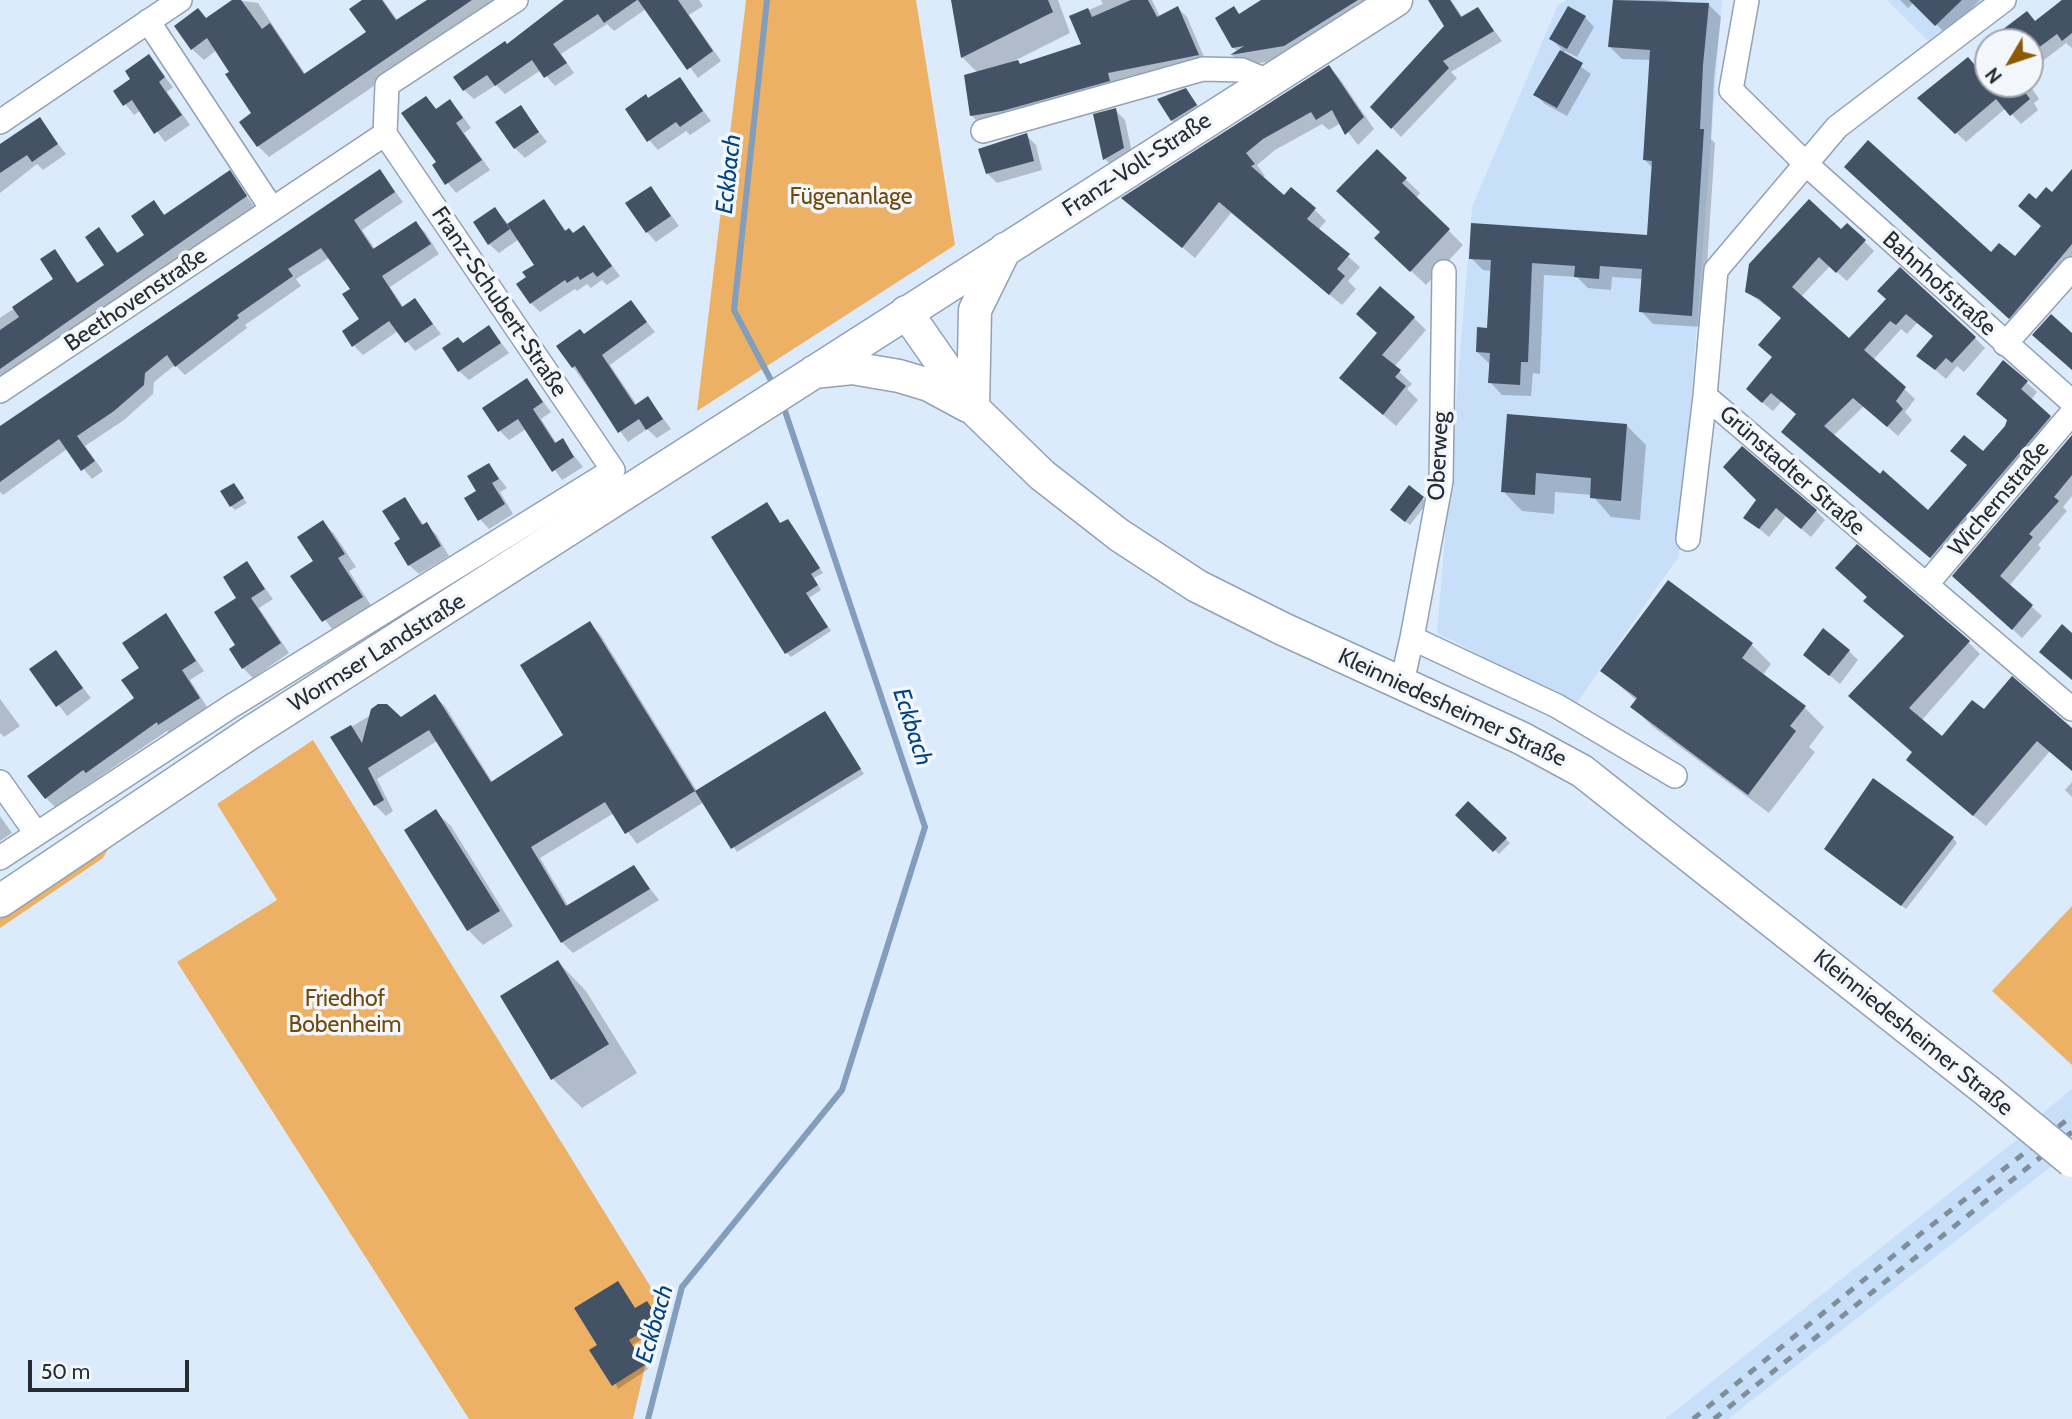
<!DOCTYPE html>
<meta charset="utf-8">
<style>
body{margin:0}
#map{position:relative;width:2072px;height:1419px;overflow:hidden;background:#dcebfc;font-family:Cabin,sans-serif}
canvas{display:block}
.north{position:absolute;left:1974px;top:28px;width:70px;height:70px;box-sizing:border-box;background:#f3f7fb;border:2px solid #a1a6ab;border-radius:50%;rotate:231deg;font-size:19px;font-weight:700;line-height:28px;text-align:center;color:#252c34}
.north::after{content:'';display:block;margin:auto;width:24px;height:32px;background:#8c5a04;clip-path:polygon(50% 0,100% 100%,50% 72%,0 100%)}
.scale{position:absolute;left:28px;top:1360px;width:161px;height:32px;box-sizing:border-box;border:4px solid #252c34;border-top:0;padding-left:9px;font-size:21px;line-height:24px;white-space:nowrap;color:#252c34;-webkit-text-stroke:5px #f3f7fb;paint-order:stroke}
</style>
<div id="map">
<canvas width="2072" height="1419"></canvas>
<div class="north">N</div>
<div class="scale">50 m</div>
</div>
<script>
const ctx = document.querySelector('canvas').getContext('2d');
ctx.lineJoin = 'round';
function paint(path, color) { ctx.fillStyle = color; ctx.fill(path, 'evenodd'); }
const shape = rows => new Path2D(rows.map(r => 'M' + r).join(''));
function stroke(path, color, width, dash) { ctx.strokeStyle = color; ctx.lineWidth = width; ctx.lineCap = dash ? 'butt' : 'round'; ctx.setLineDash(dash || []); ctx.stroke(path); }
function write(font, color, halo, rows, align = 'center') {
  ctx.font = font + ' Cabin,sans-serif'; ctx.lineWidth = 7; ctx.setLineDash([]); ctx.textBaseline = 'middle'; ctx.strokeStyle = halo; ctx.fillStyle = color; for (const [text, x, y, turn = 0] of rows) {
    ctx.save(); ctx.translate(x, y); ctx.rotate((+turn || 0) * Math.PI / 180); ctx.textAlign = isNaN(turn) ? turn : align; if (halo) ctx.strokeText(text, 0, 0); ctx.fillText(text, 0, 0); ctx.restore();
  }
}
paint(shape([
 [1567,0,1722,0,1679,556,1576,704,1437,633,1472,207,1558,5],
 [1887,0,1983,0,1928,41],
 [2072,1089,2072,1150,1728,1419,1665,1419,2019,1138,2044,1112]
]), '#c8dffa');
paint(shape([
 [746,0,916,0,955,245,697,411],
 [313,740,660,1302,633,1419,469,1419,177,962,277,900,217,804],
 [111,843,103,858,0,928,0,919],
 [2072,906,2072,1065,1992,991]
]), '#ecb165');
paint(shape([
 [235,0,258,3,306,75,368,32,365,0,383,0,398,21,429,0,501,0,269,157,258,146,254,114,217,50,204,60,192,49,207,20],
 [568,0,699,0,703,6,689,15,721,61,698,78,646,9,614,31,607,24,561,54,574,73,555,86,541,70,505,94,496,85,474,99,464,90,507,45],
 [952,0,1058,0,1070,33,1010,63,1021,66,1083,45,1072,17,1103,4,1101,0,1152,0,1160,17,1178,8,1187,17,1207,64,981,125,971,115,978,73,962,57],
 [1262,0,1387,0,1296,57,1243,66,1232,55,1238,52,1233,47,1234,9,1240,15],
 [1434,0,1451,0,1463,18,1478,9,1502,41,1451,72,1457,78,1401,137,1373,107,1446,26],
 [1614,0,1665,0,1709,5,1721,17,1714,78,1711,139,1715,143,1703,327,1653,324,1641,311,1643,279,1612,277,1611,290,1588,288,1577,277,1544,275,1540,374,1533,373,1531,396,1502,395,1490,382,1490,364,1477,352,1488,330,1492,271,1483,270,1471,258,1649,237,1653,168,1644,159,1651,60,1622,59,1610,47],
 [1900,0,1980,0,1946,34,1914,2,1908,8],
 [2061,0,2072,0,2072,48,2066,43,2035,67,2030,62,2030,42,2013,42],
 [1585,17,1594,27,1577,57,1565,51,1563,54,1591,74,1567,116,1545,104,1536,95,1562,50,1552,39],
 [149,57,173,87,167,92,190,125,165,142,141,110,134,115,115,91,132,79],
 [1329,67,1340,79,1374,129,1358,145,1341,123,1329,130,1322,124,1275,150,1257,165,1265,176,1262,178,1285,198,1314,209,1326,221,1318,230,1360,267,1348,281,1356,289,1342,305,1231,213,1195,258,1123,198],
 [1988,69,1988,84,2029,84,2039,99,2034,103,2038,110,2021,124,2006,108,1966,142,1920,98],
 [680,79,711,121,690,135,686,131,658,150,649,140,649,100],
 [1186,90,1205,115,1181,129,1172,120],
 [426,98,437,110,449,101,459,111,471,128,464,133,490,170,456,193,434,166,439,163],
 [520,107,547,142,525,158,515,148],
 [1115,110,1125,120,1133,157,1114,168,1105,159,1095,116],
 [40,120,66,154,43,170,37,164,0,193,0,147],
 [1026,135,1036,145,1042,170,997,183,987,173],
 [1377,152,1420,193,1416,198,1463,245,1426,285,1391,252,1382,233],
 [380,171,403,202,362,230,375,249,415,223,425,232,439,254,390,287,404,308,415,301,441,334,415,351,398,331,363,355,354,346,362,319,352,290,330,257,296,279,301,286,245,325,247,328,185,375,175,365,154,382,153,394,124,420,85,446,103,471,92,479,67,449,3,495,0,492,0,429],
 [229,172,254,206,0,384,0,318,56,280,55,252,79,284,107,266,98,229,119,254,147,235,154,203,166,216],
 [1856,176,1991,254,2015,259,2043,227,2036,201,2072,182,2072,264,2019,327],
 [651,188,679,226,656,242,647,232],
 [543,201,567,232,573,235,584,228,620,276,607,285,602,280,591,288,587,284,577,291,575,289,540,312,531,303,529,278,536,265,519,239,499,253,489,244,495,209,509,225],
 [1842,231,1864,241,1874,251,1847,281,1830,266,1801,297,1850,340,1888,299,1975,338,1985,348,1964,372,1957,366,1946,379,1919,356,1935,337,1917,323,1907,334,1901,329,1873,360,1915,399,1905,412,1912,420,1898,436,1864,406,1833,436,1929,512,2007,427,2009,421,1988,404,2026,382,2037,392,2031,400,2060,427,1941,567,1794,441,1798,415,1782,401,1773,411,1758,399,1774,358,1783,318,1747,292],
 [631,302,655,332,610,365,637,405,648,398,671,429,657,438,647,429,628,442,573,367,584,336],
 [1414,318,1426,330,1394,367,1412,384,1407,389,1418,400,1396,426,1341,378],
 [489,327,509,353,469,380,459,371,464,345],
 [527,380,551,412,541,419,557,444,562,441,583,467,562,480,526,429,509,440,500,431],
 [1509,416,1626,425,1646,445,1640,520,1611,517,1592,495,1555,492,1554,514,1522,511,1503,491],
 [2072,440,2072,496,2063,507,2067,511,2038,545,2041,548,2009,586,2042,616,2022,638,1964,585],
 [489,465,507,488,500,492,513,514,489,529,480,519,478,491],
 [234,485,247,503,235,510,231,506],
 [405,499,424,525,436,534,449,556,419,574,409,565,402,540],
 [1423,499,1427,503,1410,525,1396,514],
 [1758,499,1816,511,1825,520,1811,537,1786,516,1769,537,1745,517],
 [771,508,781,525,788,521,792,525,823,573,814,578,821,590,809,598,831,631,791,657,787,653],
 [323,522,335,535,356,567,349,571,374,610,336,634,292,577,316,561],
 [247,564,273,599,259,608,289,653,253,678,243,668,237,646,239,599],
 [166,616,204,671,190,680,207,707,169,733,167,731,55,807,46,798,136,699,141,669],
 [590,623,600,634,697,791,829,717,864,774,737,852,704,802,637,844,614,813,540,858,569,907,633,867,659,900,573,953,562,942,437,741,377,779,393,811,386,816,375,805,333,738,371,715,401,719,434,696,445,706,493,783,566,735],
 [1968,642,1980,654,1921,721,1942,739,1984,712,2072,730,2072,770,2050,751,1986,826,1921,772,1913,753,1863,709],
 [1752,645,1771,664,1762,676,1805,708,1824,727,1809,747,1815,752,1769,813,1652,726,1633,707,1637,701,1603,671],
 [1849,651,1858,660,1840,684,1805,655],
 [56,653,91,698,67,716,32,669],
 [0,699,20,726,4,737,0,733],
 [2072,782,2072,797,2065,790],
 [1468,804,1510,843,1499,854,1457,815],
 [436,812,451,826,513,926,483,945,468,930],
 [0,816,12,833,0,841],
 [1953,838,1957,843,1906,909,1830,853],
 [558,962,586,991,637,1073,582,1108,553,1079],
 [618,1283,636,1310,647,1303,663,1326,632,1345,648,1369,618,1389,600,1345]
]), '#0003');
stroke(shape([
 [767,0,734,310,774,386],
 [648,1419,682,1287,842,1090,925,827,782,402]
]), '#839dbd', 6);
paint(shape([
 [232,0,241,0,262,29,270,23,304,74,366,32,349,9,362,0,382,0,396,20,427,0,472,0,257,147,239,122,251,113,225,74,229,72,207,38,191,50,174,26,198,8,206,18],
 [564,0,637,0,604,23,598,14,553,44,567,63,544,78,532,60,495,86,487,75,463,91,453,77,505,41,507,44],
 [638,0,678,0,713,51,687,70],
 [951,0,1048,0,1053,12,961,58],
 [1131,0,1148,0,1157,17,1178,6,1199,55,1108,73,1110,81,1002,111,970,116,964,75,1018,60,1020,64,1081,44,1069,16,1088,8,1092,17],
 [1261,0,1358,0,1284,46,1230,55,1244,46,1232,48,1215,18,1234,6,1239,14],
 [1428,0,1450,0,1461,17,1478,7,1494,31,1443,61,1449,68,1391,129,1370,107,1444,26],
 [1613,0,1709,3,1703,65,1700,129,1704,129,1692,316,1639,312,1642,269,1600,266,1599,279,1574,277,1575,266,1532,263,1528,362,1521,362,1520,385,1488,383,1490,353,1476,352,1477,327,1487,328,1491,260,1469,259,1471,223,1647,235,1652,161,1643,160,1650,50,1608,47],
 [1909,0,1962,0,1935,26],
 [2062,0,2072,0,2072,33,2062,41,2057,34,2030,54,2030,42,2011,42,2002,30,2027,11,2035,21],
 [1568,6,1586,16,1567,49,1549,39],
 [1560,50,1583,63,1557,108,1533,95],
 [149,54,165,77,159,82,182,115,154,134,132,100,123,106,113,91,130,79,125,71],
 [1968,57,1981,72,1988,67,1988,84,2019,84,2030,99,2010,116,1996,99,1955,134,1917,98],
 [1329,65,1364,117,1345,135,1332,110,1316,120,1311,112,1263,139,1246,153,1255,164,1251,166,1284,195,1291,187,1316,208,1307,219,1350,254,1337,269,1345,276,1329,295,1219,202,1182,248,1121,198],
 [680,77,703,111,680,127,676,122,647,142,625,109,646,94,648,98],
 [1186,88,1197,105,1171,121,1157,99],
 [426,96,436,109,450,99,463,118,456,123,482,160,445,185,432,165,436,162,401,113],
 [521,105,539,132,514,149,495,122],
 [1116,108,1124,148,1103,160,1093,114],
 [40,117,58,144,32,162,27,155,0,173,0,144],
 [1027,133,1034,161,986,174,978,149],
 [1868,140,1991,252,1999,243,2015,256,2041,226,2018,206,2029,193,2036,199,2046,187,2052,192,2072,169,2072,244,2009,319,1844,167],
 [1377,149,1407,178,1402,183,1450,229,1410,272,1374,238,1380,232,1336,191],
 [380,169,395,192,354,220,373,249,416,221,431,244,382,276,402,307,415,298,433,324,405,343,389,321,352,347,342,331,359,319,342,294,350,289,321,248,288,269,293,276,237,315,239,318,175,367,167,355,145,373,144,385,114,411,77,436,95,461,81,471,59,439,0,482,0,426],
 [230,170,247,196,0,369,0,330,19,317,12,307,53,279,40,259,55,249,77,283,104,265,85,237,99,227,117,253,144,235,131,216,154,200,164,215],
 [651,186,671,216,646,233,625,203],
 [544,199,565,231,569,228,573,233,584,225,612,266,597,277,593,272,580,280,578,276,567,283,565,280,530,304,516,284,526,277,522,272,534,265,507,224],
 [1809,199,1841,229,1847,223,1866,240,1836,273,1819,257,1792,287,1849,338,1886,299,1877,291,1900,267,1976,337,1952,363,1946,358,1935,370,1916,356,1933,336,1906,314,1896,325,1890,321,1864,350,1906,387,1896,401,1903,409,1887,427,1853,398,1824,426,1880,474,1883,470,1928,510,1967,465,1950,451,1964,435,1983,451,2005,426,2007,420,1976,394,2003,360,2028,381,2021,389,2051,416,1930,558,1781,432,1796,414,1771,393,1762,403,1746,389,1772,357,1758,345,1781,318,1759,299,1745,292,1749,264],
 [495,207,510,229,488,245,473,222],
 [1380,286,1415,317,1382,355,1401,370,1395,377,1406,386,1383,415,1339,378,1377,333,1356,314],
 [631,300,647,322,602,355,635,405,648,396,663,419,646,430,639,419,618,433,575,366,572,368,556,346,580,329,584,334],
 [2051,314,2072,333,2072,370,2032,335],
 [489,325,501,343,458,372,442,348,458,337,463,343],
 [527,378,543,402,533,409,555,443,563,438,574,457,552,472,518,419,498,432,482,408],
 [1507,414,1627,424,1621,501,1590,498,1591,478,1536,473,1535,495,1501,492],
 [2072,435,2072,475,2054,497,2059,501,2029,534,2033,537,2000,576,2033,605,2012,630,1952,576],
 [1742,446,1817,510,1801,529,1776,508,1759,529,1743,518,1756,500,1723,467],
 [489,463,499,479,492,483,505,504,478,521,464,498,476,491,467,476],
 [234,483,244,498,230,507,220,491],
 [1409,485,1424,497,1405,522,1390,510],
 [405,497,422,525,427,522,441,546,408,566,394,543,400,539,382,511],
 [767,502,780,523,788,519,820,568,811,574,818,585,806,593,828,627,785,654,711,537],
 [323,520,345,554,338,558,363,597,322,622,290,576,313,561,297,537],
 [1857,544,1970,641,1909,708,1942,736,1972,700,1984,709,2012,676,2072,728,2072,771,2037,741,1973,816,1906,760,1912,752,1848,696,1904,636,1863,601,1867,597,1835,568],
 [247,561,265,589,251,598,281,643,242,669,229,649,235,645,214,612,236,598,223,577],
 [1668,580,1753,643,1742,658,1806,706,1790,726,1796,731,1748,795,1630,707,1637,698,1600,671],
 [166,613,196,661,182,670,200,698,158,725,157,722,86,773,83,770,45,799,27,776,134,698,121,680,139,668,122,643],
 [590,621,695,791,625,834,605,802,531,847,566,906,634,865,650,889,561,943,429,730,368,768,384,800,374,806,330,737,351,725,362,743,371,709,378,704,387,704,401,717,435,694,491,782,563,735,520,665],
 [2062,624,2072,633,2072,680,2039,652],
 [1823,628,1850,650,1829,676,1803,655],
 [56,650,83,688,56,707,29,669],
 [825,711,861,769,731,849,695,791],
 [1873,778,1954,837,1901,906,1824,849],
 [1468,801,1507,838,1493,852,1455,815],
 [436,809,500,911,467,931,404,830],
 [558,960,609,1044,551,1080,500,996],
 [618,1281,635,1308,647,1301,660,1321,629,1340,645,1365,612,1386,589,1350,597,1345,574,1308]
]), '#435264');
const minor = shape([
 [1747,0,1731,90,1806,164,2072,402],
 [2004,0,1837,127,1716,270,1705,396,2072,709],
 [148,21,272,209],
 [0,122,180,0],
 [983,131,1203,69,1242,70,1268,81],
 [2005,344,2072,269],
 [0,391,385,134,387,85,516,0],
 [1688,539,1705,396],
 [1926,585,2072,413],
 [1412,638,1441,481,1444,272],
 [1402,682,1412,638,1557,706,1675,776],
 [0,782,36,833],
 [0,858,230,707,613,470,385,134]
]);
const secondary = shape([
 [906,312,973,408,1042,475,1119,535,1197,586,1283,629,1521,738,1582,771,1986,1090],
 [814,372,852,368,899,376,929,385,968,406],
 [973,408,975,310,1005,249],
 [0,901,250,733,1396,0]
]);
stroke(minor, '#91a2b6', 26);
stroke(secondary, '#91a2b6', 35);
stroke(minor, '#fff', 23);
stroke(secondary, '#fff', 32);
stroke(shape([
 [1693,1419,1914,1239,2072,1116],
 [1714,1419,2072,1132]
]), '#828d9a', 5, [9, 9]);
const secondaryBridge = shape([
 [1986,1090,2072,1161]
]);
stroke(secondaryBridge, '#91a2b6', 35, []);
stroke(secondaryBridge, '#fff', 32);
write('23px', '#252c34', '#f3f7fb', [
 ["Franz-Voll-Straße",1137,165,-33],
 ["Bahnhofstraße",1939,284,42],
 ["Beethovenstraße",136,300,-34],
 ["Franz-Schubert-Straße",499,302,56],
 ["Oberweg",1439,456,-87],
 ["Grünstadter Straße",1792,471,41],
 ["Wichernstraße",1999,499,-50],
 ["Wormser Landstraße",377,653,-32],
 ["Kleinniedesheimer Straße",1452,708,25],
 ["Kleinniedesheimer Straße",1913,1033,39]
]);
write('23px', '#70490c', '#f3f7fb', [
 ["Fügenanlage",851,197],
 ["Friedhof",345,999],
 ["Bobenheim",345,1025]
]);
write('italic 24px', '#024480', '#f3f7fb', [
 ["Eckbach",729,174,-84],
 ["Eckbach",912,727,72],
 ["Eckbach",655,1324,-74]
]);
</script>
